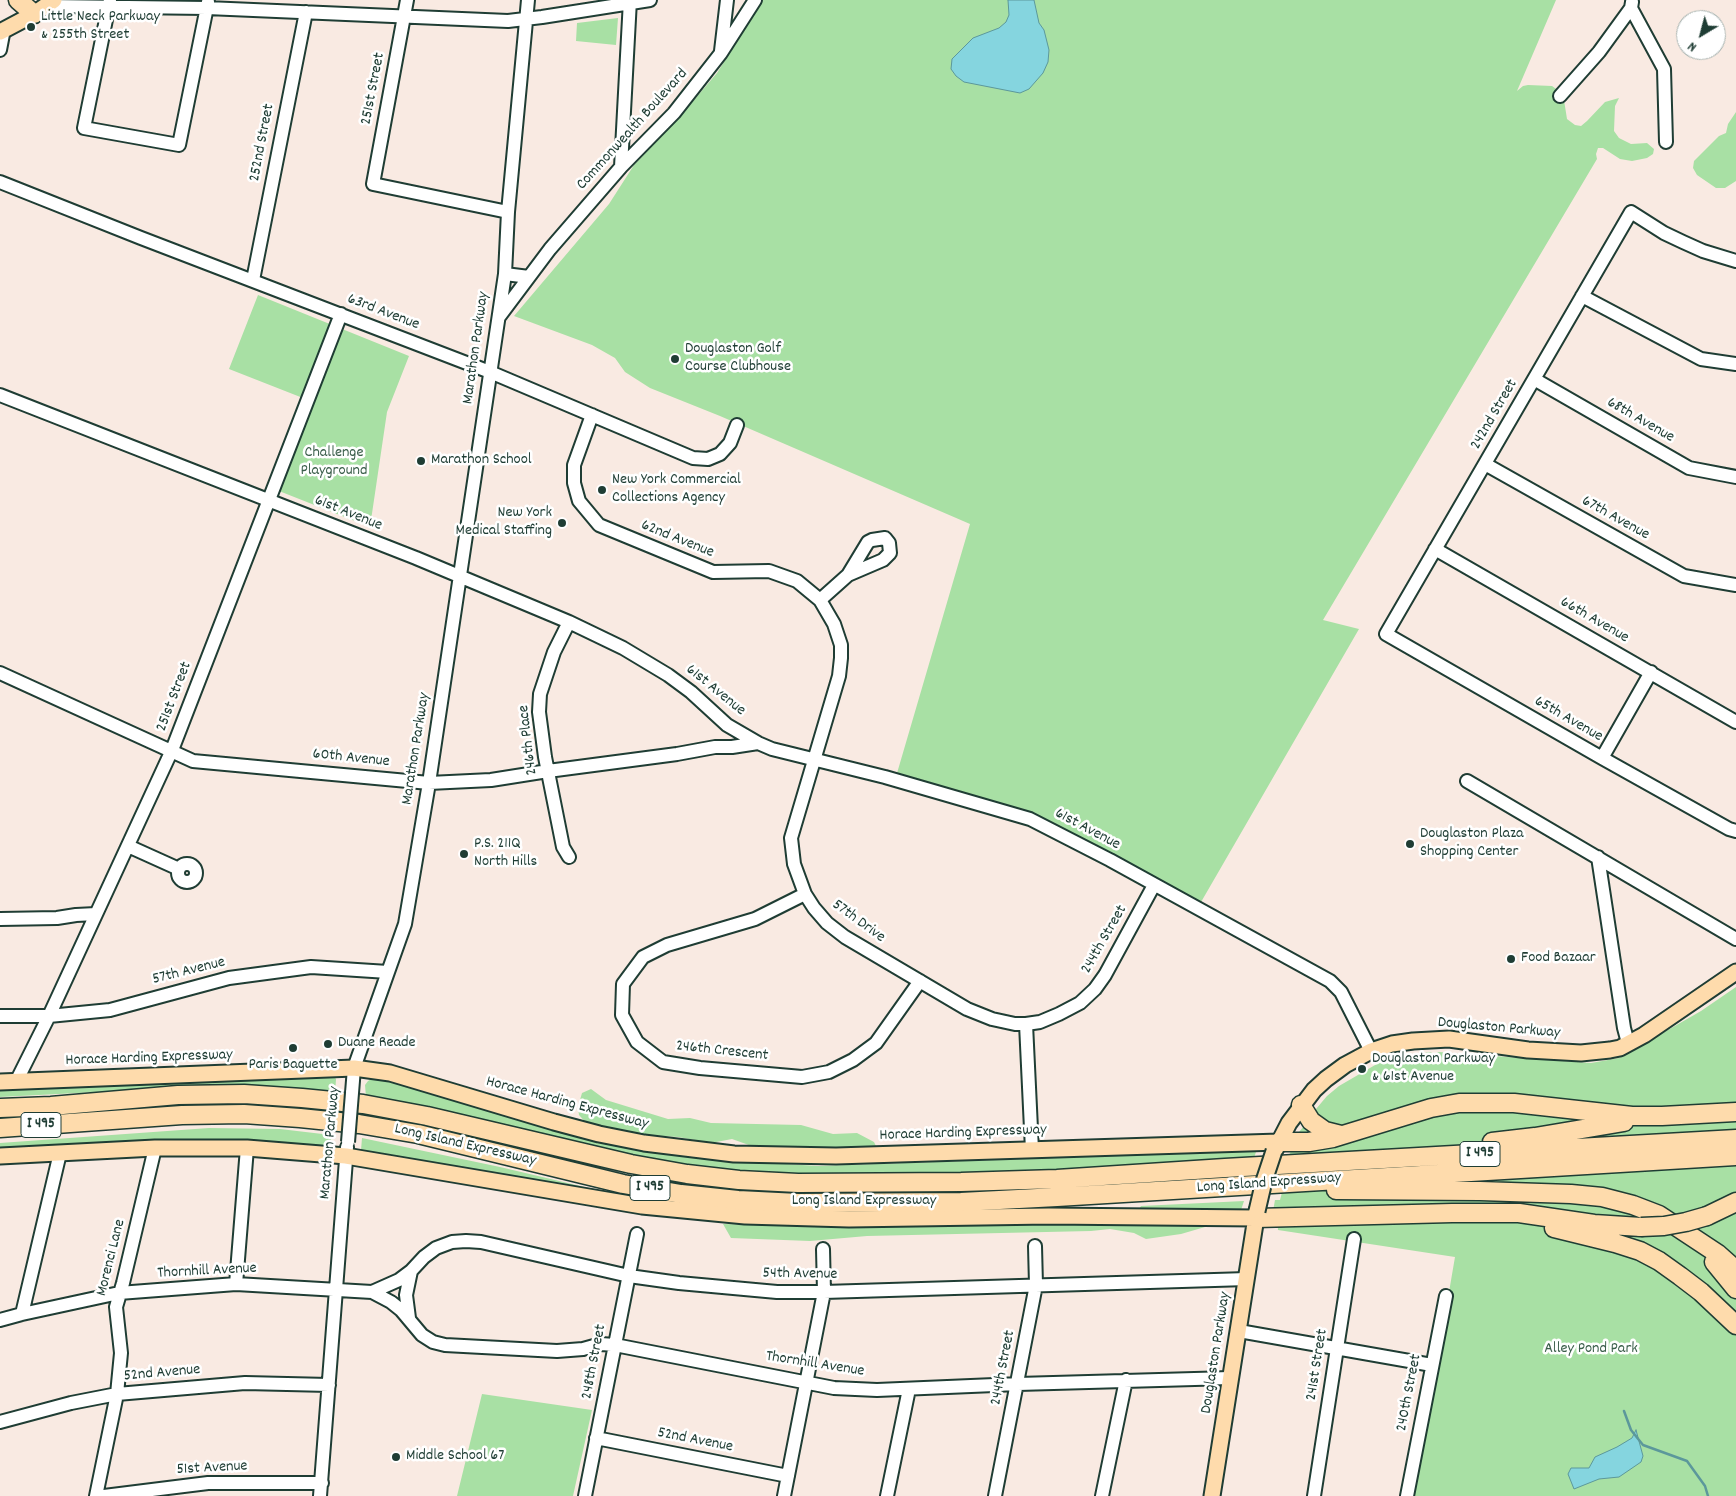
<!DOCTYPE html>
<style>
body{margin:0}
#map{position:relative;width:1736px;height:1496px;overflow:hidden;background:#f9eae2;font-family:Dekko,sans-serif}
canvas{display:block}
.north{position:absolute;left:1676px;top:10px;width:50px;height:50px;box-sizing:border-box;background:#fff;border:1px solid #a5b1ae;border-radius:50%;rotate:217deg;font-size:14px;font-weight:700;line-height:20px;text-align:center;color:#1f3d34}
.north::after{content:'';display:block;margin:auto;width:18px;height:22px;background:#1f3d34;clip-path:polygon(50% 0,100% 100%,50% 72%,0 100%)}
</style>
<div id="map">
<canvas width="1736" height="1496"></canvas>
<div class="north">N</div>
</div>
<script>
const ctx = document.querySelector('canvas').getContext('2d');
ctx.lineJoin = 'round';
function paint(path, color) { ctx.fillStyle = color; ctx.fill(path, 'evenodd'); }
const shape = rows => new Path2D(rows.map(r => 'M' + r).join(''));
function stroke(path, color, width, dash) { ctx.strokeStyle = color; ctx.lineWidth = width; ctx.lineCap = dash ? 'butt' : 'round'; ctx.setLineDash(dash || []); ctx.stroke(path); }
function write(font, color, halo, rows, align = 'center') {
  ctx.font = font + ' Dekko,sans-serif'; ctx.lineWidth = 5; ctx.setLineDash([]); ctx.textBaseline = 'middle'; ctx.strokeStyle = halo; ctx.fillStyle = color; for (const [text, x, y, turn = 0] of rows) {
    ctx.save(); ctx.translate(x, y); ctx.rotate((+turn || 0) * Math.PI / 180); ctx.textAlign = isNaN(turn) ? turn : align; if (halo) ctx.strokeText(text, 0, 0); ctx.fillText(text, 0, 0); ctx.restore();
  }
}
paint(shape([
 [763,0,1556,0,1517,91,1523,86,1528,85,1552,86,1559,91,1564,100,1567,119,1575,125,1581,126,1587,121,1605,102,1619,98,1615,106,1614,131,1619,138,1631,144,1647,143,1654,149,1653,154,1647,158,1632,161,1620,159,1603,148,1598,148,1596,154,1597,159,1323,620,1359,629,1197,909,1024,813,895,780,970,524,720,416,650,388,625,372,615,358,592,345,514,316,609,204,634,165,676,121,717,73],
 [618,18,616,45,576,41,577,23],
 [1736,112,1736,181,1725,188,1716,188,1697,175,1693,168,1694,161,1719,136,1726,133,1728,124],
 [258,295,409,356,387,412,370,527,274,489,308,400,229,369],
 [1736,987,1736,1496,1414,1496,1455,1257,1278,1230,1277,1214,1273,1211,1275,1200,1280,1200,1292,1155,1289,1155,1292,1149,1294,1149,1299,1132,1315,1113,1316,1109,1327,1096,1339,1086,1382,1061,1430,1052,1434,1054,1439,1052,1591,1063,1619,1058,1701,1011],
 [334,1076,336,1079,335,1095,285,1088,250,1087,176,1088,0,1097,0,1090],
 [373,1078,423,1088,548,1129,637,1151,722,1160,818,1166,1253,1151,1256,1152,1254,1158,1021,1172,922,1175,817,1174,718,1169,635,1157,366,1097,365,1085,368,1081],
 [591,1089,606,1100,668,1119,690,1118,711,1123,801,1125,833,1134,857,1133,874,1142,877,1148,760,1149,732,1139,711,1143,678,1137,631,1134,587,1124,579,1115,578,1107,582,1093],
 [209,1128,280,1129,331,1135,331,1149,290,1144,218,1140,0,1149,0,1143],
 [362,1138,500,1167,593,1189,666,1203,559,1188,361,1150],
 [1244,1201,1241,1210,1238,1211,1142,1211,1139,1209,1141,1206],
 [1071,1222,1203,1224,1205,1227,1181,1234,1146,1239,1134,1233,1110,1229,1091,1231,867,1236,810,1241,731,1238,723,1224,875,1227],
 [482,1394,592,1410,573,1496,457,1496]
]), '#a8e0a4');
const water = shape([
 [1008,0,1034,0,1039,23,1044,30,1049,50,1048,62,1043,73,1029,89,1020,93,964,82,956,76,951,69,952,59,973,38,999,28,1006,22,1009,15,1008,0],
 [1636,1430,1643,1456,1641,1462,1619,1477,1599,1479,1574,1489,1568,1474,1571,1468,1589,1468,1595,1457,1617,1447,1632,1438,1636,1430]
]);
paint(water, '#85d5df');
stroke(water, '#5c989b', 1);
stroke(shape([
 [1624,1411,1631,1430,1643,1445,1687,1461,1705,1486,1708,1496]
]), '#5c989b', 2.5);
const minor = shape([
 [110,0,84,128,179,145,208,2],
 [407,0,373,184,508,212],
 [47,6,207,8,508,21,542,17,650,0],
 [1631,8,1664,69,1666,142],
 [0,50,4,29],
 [721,51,727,0],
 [1560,96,1599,52,1631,8,1632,2],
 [621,167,630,0],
 [0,182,141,238,490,372,693,458,708,459,720,454,730,443,737,425],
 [1736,261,1703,251,1683,242,1664,233,1631,212,1386,634,1602,758,1729,829,1736,831],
 [505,274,529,277],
 [253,280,306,12],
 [1582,296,1701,359,1736,364],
 [499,317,550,249,621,167,674,113,721,53,755,0],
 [1534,379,1689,468,1736,477],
 [0,395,416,558,569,622,623,648,668,675,691,692,727,725,758,743,772,749,885,777,1030,819,1110,860,1330,981,1341,992,1371,1051],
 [592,415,574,465,574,483,579,501,599,525,713,572,769,571,797,581,820,600,834,624,841,645,841,658,839,676,791,838,794,864,805,894,814,908,827,923,845,937,967,1009,992,1019,1015,1024,1026,1024],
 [1485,464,1684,576,1736,585],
 [1435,549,1736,722],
 [820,600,848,575,883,560,890,553,889,543,885,538,872,540,868,542,848,575],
 [569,622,554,652,540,694,539,712,545,757,563,847,569,857],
 [0,673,193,761,429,783,491,780,548,771,677,754,715,747,732,747,758,743],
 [1602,758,1651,672],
 [1467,781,1736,939],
 [128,846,179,869],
 [1598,857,1624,1028,1628,1043],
 '178 873a9 9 0 1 1 18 0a9 9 0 1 1-18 0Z',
 [805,894,755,919,667,945,643,957,623,984,622,1015,637,1042,663,1062,700,1068,802,1077,829,1072,853,1060,876,1043,920,981],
 [0,919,57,918,76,915,96,914],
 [0,1016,49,1016,110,1010,229,978,311,967,388,972],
 [16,1082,49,1016,172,750,341,314],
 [352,1093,354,1068,405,924,429,783,505,274,508,212,528,0],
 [1032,1150,1026,1024,1040,1022,1059,1014,1080,1003,1095,989,1105,975,1154,885],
 [236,1284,247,1148],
 [372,1292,399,1280,411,1271,424,1257,436,1248,452,1242,466,1241,481,1242,629,1276,679,1283,777,1292,824,1292,1247,1279],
 [22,1314,60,1153],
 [409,1318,406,1295,411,1271],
 [0,1320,22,1314,119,1293,236,1284,372,1292,391,1302,401,1310,422,1335,433,1342,445,1345,557,1351,583,1349,601,1344,615,1345,834,1388,877,1390,1018,1384,1230,1378],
 [1239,1331,1432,1365],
 [0,1422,71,1403,117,1394,245,1383,329,1385],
 [596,1438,788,1476],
 [96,1496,117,1394,121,1353,116,1307,123,1283,155,1148],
 [104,1496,208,1483,322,1483],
 [320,1496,347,1147],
 [585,1496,637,1234],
 [784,1496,824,1292,823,1249],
 [887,1496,909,1389],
 [995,1496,1036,1285,1035,1246],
 [1102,1496,1126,1380],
 [1314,1496,1354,1239],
 [1407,1496,1446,1296]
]);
const major = shape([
 [0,32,34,14,54,0],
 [0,1082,354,1068,390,1073,554,1122,599,1134,644,1143,734,1154,836,1156,1279,1142],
 [1275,1150,1289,1123,1314,1090,1326,1079,1345,1065,1371,1051,1392,1044,1413,1041,1449,1039,1528,1050,1581,1053,1610,1050,1620,1048,1644,1035,1736,972],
 [0,1156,155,1148,247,1148,346,1156,642,1206,745,1216,849,1219,1049,1216,1256,1218],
 [1212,1496,1257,1211]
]);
const highway = shape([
 [18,0,34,14],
 [1301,1105,1311,1121,1325,1131,1341,1135],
 [0,1108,51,1106,178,1095,244,1094,302,1098,363,1104,427,1116,631,1164,687,1174,739,1180,798,1183,961,1182,1057,1179,1225,1168,1736,1139],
 [0,1128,182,1115,244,1114,300,1118,359,1124,418,1134,623,1184,681,1194,738,1200,798,1203,961,1202,1057,1197,1736,1156],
 [1279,1142,1309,1142,1333,1138,1431,1108,1459,1103,1514,1103,1632,1116,1662,1116,1736,1112],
 [1492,1142,1535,1137,1624,1122],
 [1336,1190,1480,1191,1571,1194,1602,1197,1633,1205,1659,1215,1718,1254,1736,1270],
 [1707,1216,1736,1202],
 [1256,1218,1452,1213,1519,1213,1594,1224,1641,1227],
 [1554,1228,1615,1243,1640,1251,1659,1261,1680,1276,1701,1292,1736,1325],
 [1714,1262,1736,1289]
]);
stroke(minor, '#1f3d34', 16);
stroke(major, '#1f3d34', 19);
stroke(highway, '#1f3d34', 21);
stroke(minor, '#fff', 12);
stroke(major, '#fedbac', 15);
stroke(highway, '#fedbac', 18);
const minorBridge = shape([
 [348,1142,352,1093]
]);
const majorBridge = shape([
 [1257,1211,1264,1181,1274,1151]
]);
const highwayBridge = shape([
 [1641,1227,1664,1226,1686,1222,1707,1216]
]);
stroke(minorBridge, '#1f3d34', 16, []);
stroke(majorBridge, '#1f3d34', 19, []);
stroke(highwayBridge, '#1f3d34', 21, []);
stroke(minorBridge, '#fff', 12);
stroke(majorBridge, '#fedbac', 15);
stroke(highwayBridge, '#fedbac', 18);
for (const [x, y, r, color] of [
 [31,27,5,"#1f3d34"],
 [675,359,5,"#1f3d34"],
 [421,461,5,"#1f3d34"],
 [602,490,5,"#1f3d34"],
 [562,523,5,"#1f3d34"],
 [1410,844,5,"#1f3d34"],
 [464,854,5,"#1f3d34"],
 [1511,959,5,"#1f3d34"],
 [328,1044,5,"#1f3d34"],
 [293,1048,5,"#1f3d34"],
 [1362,1069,5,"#1f3d34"],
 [396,1457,5,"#1f3d34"]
]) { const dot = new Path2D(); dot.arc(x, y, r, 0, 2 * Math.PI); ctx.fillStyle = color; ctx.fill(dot); stroke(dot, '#fff', 2); }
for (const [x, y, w] of [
 [41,1125,40],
 [1480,1154,40],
 [650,1188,40]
]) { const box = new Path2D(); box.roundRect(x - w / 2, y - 12.5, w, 25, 4); ctx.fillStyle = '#fff'; ctx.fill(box); stroke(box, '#1f3d34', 1); }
write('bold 15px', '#1f3d34', null, [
 ["I 495",41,1125],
 ["I 495",1480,1154],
 ["I 495",650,1188]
]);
write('16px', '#1f3d34', '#fff', [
 ["Little Neck Parkway",41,18],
 ["& 255th Street",41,36],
 ["Douglaston Golf",685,350],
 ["Course Clubhouse",685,368],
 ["Marathon School",431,461],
 ["New York Commercial",612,481],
 ["Collections Agency",612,499],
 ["New York",552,514,"right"],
 ["Medical Staffing",552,532,"right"],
 ["Douglaston Plaza",1420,835],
 ["Shopping Center",1420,853],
 ["P.S. 211Q",474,845],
 ["North Hills",474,863],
 ["Food Bazaar",1521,959],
 ["Duane Reade",338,1044],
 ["Douglaston Parkway",1372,1060],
 ["& 61st Avenue",1372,1078],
 ["Paris Baguette",293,1066,"center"],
 ["Middle School 67",406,1457]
], 'left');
write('16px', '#1f3d34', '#fff', [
 ["251st Street",374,89,-79],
 ["Commonwealth Boulevard",633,130,-48],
 ["252nd Street",263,143,-79],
 ["63rd Avenue",383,313,21],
 ["Marathon Parkway",477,348,-82],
 ["242nd Street",1495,415,-60],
 ["68th Avenue",1640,421,30],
 ["61st Avenue",348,514,22],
 ["67th Avenue",1615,519,29],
 ["62nd Avenue",677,540,22],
 ["66th Avenue",1594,621,30],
 ["61st Avenue",715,691,39],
 ["251st Street",175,697,-69],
 ["65th Avenue",1568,720,30],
 ["246th Place",529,740,-97],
 ["Marathon Parkway",417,749,-81],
 ["60th Avenue",351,759,6],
 ["61st Avenue",1087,830,28],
 ["57th Drive",858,922,36],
 ["244th Street",1105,940,-60],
 ["57th Avenue",189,972,-14],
 ["Douglaston Parkway",1499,1029,5],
 ["246th Crescent",722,1052,6],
 ["Horace Harding Expressway",149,1059,-2],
 ["Horace Harding Expressway",567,1104,15],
 ["Horace Harding Expressway",963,1134,-2],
 ["Marathon Parkway",331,1143,-85],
 ["Long Island Expressway",465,1146,13],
 ["Long Island Expressway",1269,1184,-4],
 ["Long Island Expressway",864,1202],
 ["Morenci Lane",112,1258,-76],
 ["Thornhill Avenue",207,1272,-3],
 ["54th Avenue",800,1275,1],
 ["Douglaston Parkway",1217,1353,-81],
 ["248th Street",595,1362,-79],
 ["Thornhill Avenue",815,1365,9],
 ["241st Street",1318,1365,-81],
 ["244th Street",1004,1368,-79],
 ["52nd Avenue",162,1374,-5],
 ["240th Street",1410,1393,-79],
 ["52nd Avenue",695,1441,11],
 ["51st Avenue",212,1469,-3]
]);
write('16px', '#3a5e4a', '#fff', [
 ["Challenge",334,454],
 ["Playground",334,472],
 ["Alley Pond Park",1591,1350]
]);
</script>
